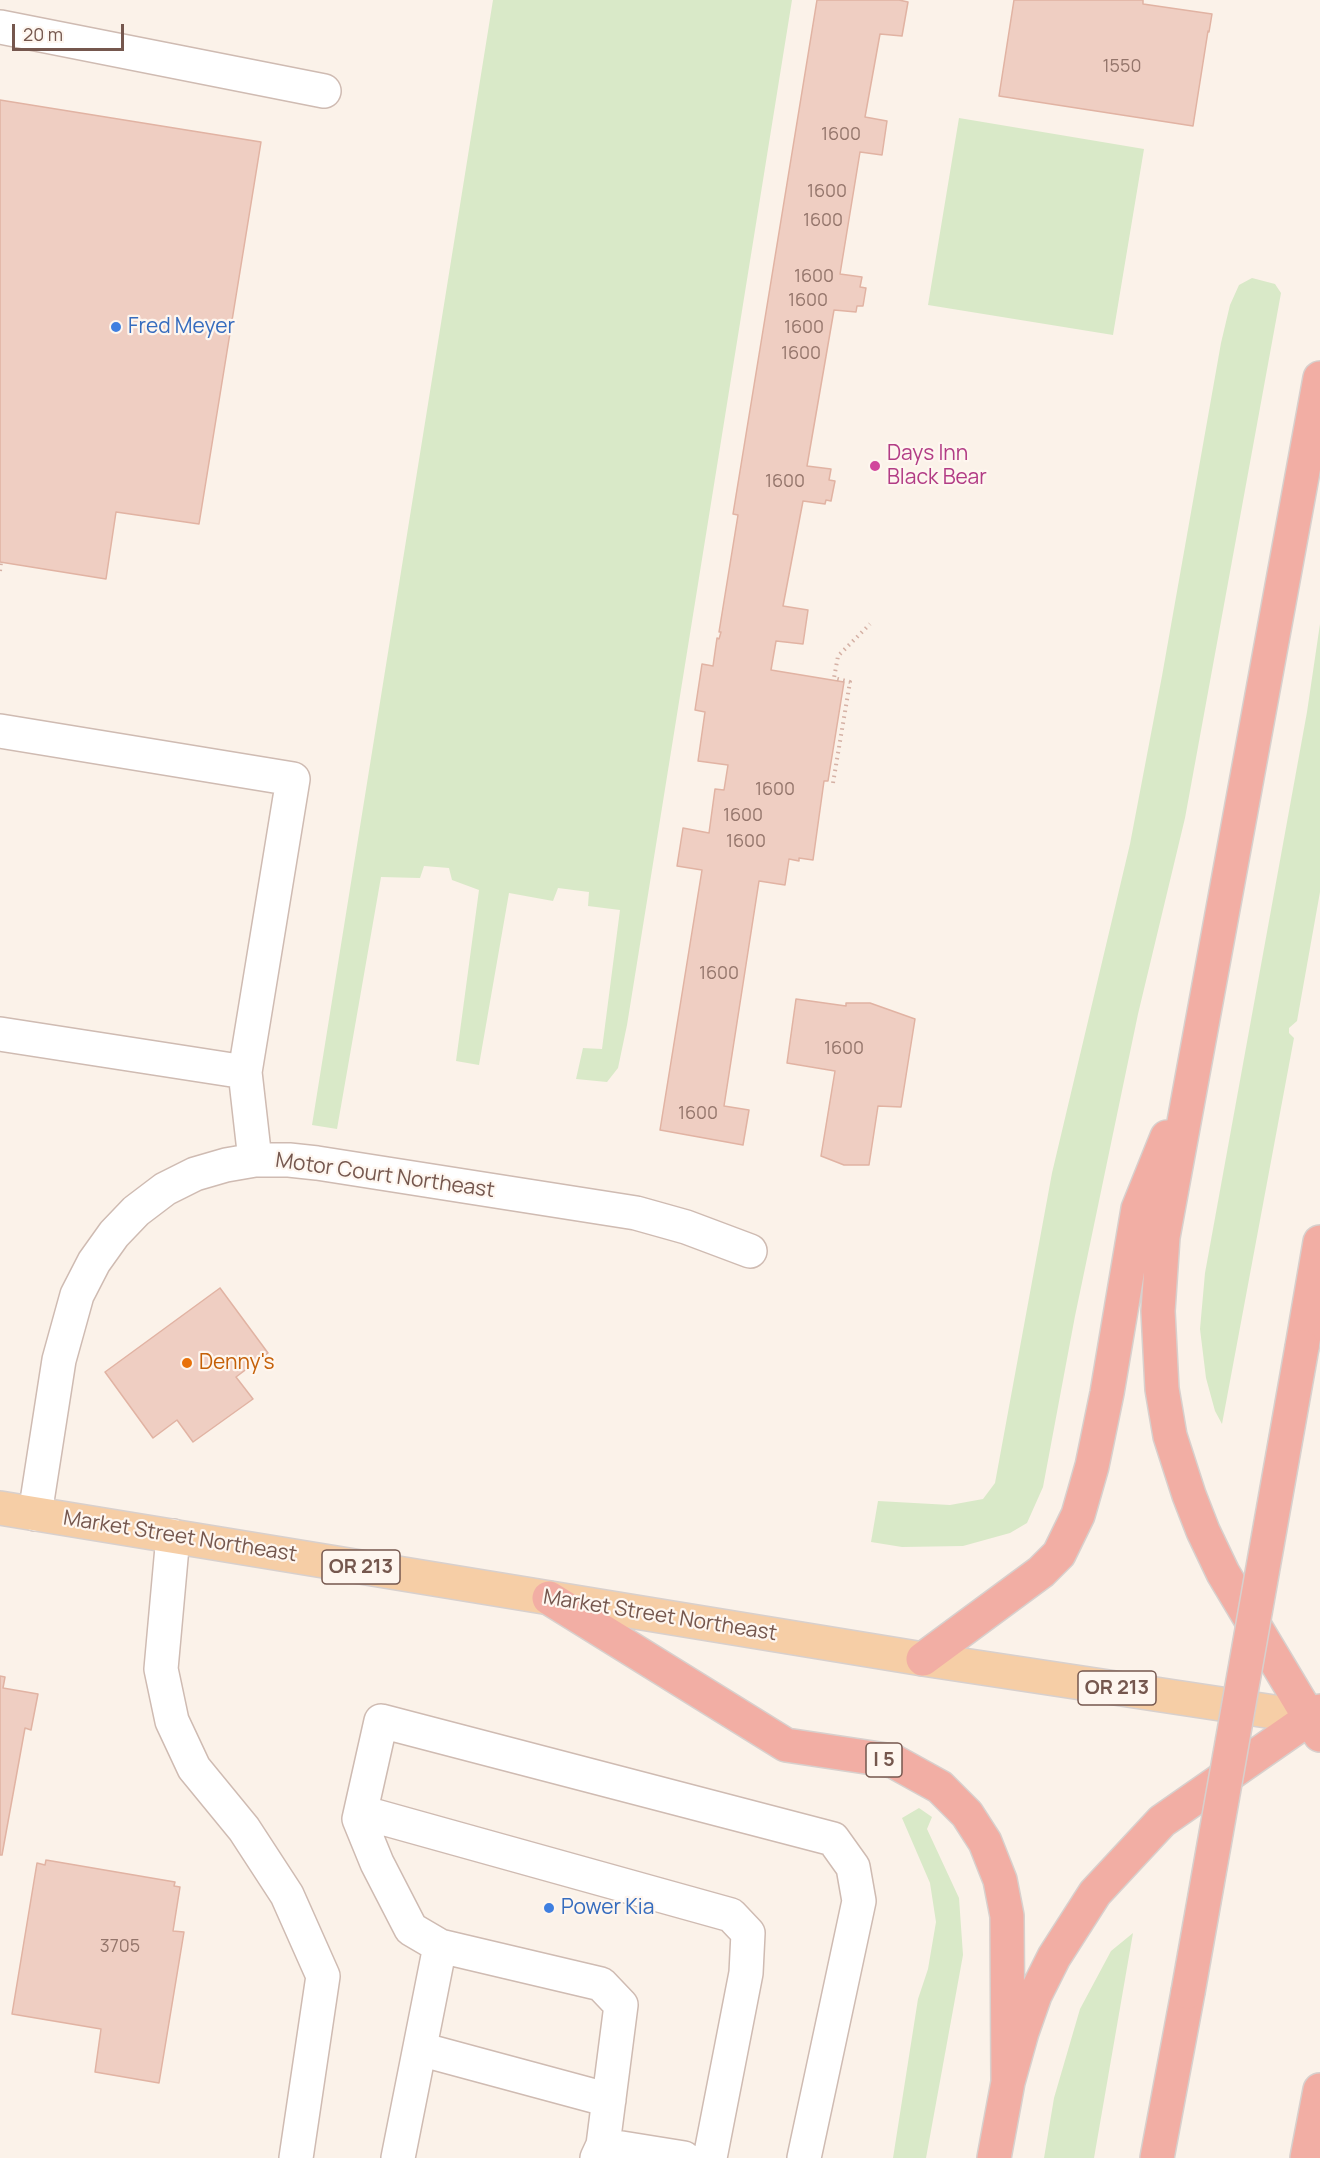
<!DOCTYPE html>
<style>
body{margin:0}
#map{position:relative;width:1320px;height:2158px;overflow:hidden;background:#fbf2e9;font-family:Manrope,sans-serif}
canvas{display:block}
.scale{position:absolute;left:12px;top:24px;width:112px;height:27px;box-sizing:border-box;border:3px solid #75574e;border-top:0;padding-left:8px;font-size:18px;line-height:21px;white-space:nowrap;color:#75574e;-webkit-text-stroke:4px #fef6ef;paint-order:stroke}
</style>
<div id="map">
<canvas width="1320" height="2158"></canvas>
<div class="scale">20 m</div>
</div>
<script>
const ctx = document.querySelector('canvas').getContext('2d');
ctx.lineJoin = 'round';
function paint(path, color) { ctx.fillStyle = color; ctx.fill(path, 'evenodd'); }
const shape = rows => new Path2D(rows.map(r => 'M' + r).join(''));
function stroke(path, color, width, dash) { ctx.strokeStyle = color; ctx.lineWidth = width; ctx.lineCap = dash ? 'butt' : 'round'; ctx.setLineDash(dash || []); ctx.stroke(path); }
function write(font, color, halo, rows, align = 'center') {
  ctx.font = font + ' Manrope,sans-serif'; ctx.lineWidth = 4.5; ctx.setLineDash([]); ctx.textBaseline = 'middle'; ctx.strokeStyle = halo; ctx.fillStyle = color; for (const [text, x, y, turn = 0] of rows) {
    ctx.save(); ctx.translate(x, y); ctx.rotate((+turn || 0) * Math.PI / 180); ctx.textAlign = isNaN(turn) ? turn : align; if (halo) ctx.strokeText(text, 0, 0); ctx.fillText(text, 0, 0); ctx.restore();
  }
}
paint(shape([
 [493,0,792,0,627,1025,618,1068,607,1082,576,1079,583,1048,602,1049,620,910,588,906,589,892,558,888,553,901,509,893,479,1065,456,1061,479,890,452,880,449,868,424,866,420,878,381,877,337,1129,312,1125],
 [959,118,1144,149,1113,335,928,305],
 [1252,278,1275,284,1281,293,1185,818,1138,1014,1075,1316,1043,1487,1027,1523,1010,1533,963,1546,902,1547,871,1542,878,1501,950,1505,983,1499,995,1483,1052,1173,1130,844,1162,676,1221,343,1230,305,1239,285],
 [1320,624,1320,892,1297,1021,1289,1028,1289,1033,1294,1038,1222,1424,1215,1411,1206,1378,1200,1329,1205,1273,1307,712],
 [919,1808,932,1817,927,1829,959,1898,963,1955,926,2158,893,2158,918,1999,928,1969,936,1922,930,1883,902,1818],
 [1133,1933,1094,2158,1044,2158,1054,2098,1080,2009,1111,1951]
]), '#d9e9c8');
const building = shape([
 [817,0,899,0,908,2,902,36,880,34,865,117,887,121,882,155,860,152,840,274,862,277,860,287,866,288,863,306,857,306,856,312,834,310,807,466,831,469,829,480,835,481,831,501,826,500,825,504,803,501,783,606,808,610,803,644,776,641,771,670,844,682,828,781,824,781,813,860,799,858,799,861,789,859,785,885,759,881,724,1106,749,1110,743,1145,660,1130,702,870,677,866,683,828,709,833,715,789,724,790,728,765,698,761,705,712,695,710,702,664,713,666,717,638,719,639,721,632,719,632,738,515,733,514,817,0],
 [1014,0,1143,0,1143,4,1212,14,1209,32,1208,31,1193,126,999,96,1014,0],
 [0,100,261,142,199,524,116,512,106,579,0,562,0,100],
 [796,999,846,1006,846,1003,870,1003,915,1019,901,1107,878,1106,869,1165,844,1165,821,1156,835,1071,787,1063,796,999],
 [220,1288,268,1353,236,1377,253,1399,193,1442,177,1420,153,1438,105,1372,220,1288],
 [0,1676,5,1677,3,1688,38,1694,31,1730,25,1728,2,1855,0,1855,0,1676],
 [46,1860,175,1882,174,1886,180,1887,173,1931,184,1932,159,2083,95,2072,101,2029,12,2014,37,1863,45,1865,46,1860]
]);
paint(building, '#efcec2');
stroke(building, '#e1b3a3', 1.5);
const minor = shape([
 [0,27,324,91],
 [0,731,293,779,245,1072,255,1160],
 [0,1034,245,1072],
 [35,1514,59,1360,77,1295,94,1262,114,1234,136,1211,165,1189,195,1174,226,1165,255,1160,289,1160,317,1163,636,1213,686,1227,750,1251],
 [173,1536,161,1669,172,1721,194,1768,244,1829,287,1895,323,1976,296,2158],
 [361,1812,731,1915,748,1933,746,1973,710,2158],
 [440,1946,601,1984,621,2005,603,2145],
 [420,2049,609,2100],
 [398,2158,440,1946,411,1929,377,1863,359,1819,381,1721,833,1839,853,1867,859,1901,804,2158],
 [597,2158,603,2145,684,2158]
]);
const major = shape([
 [0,1508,923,1659,1320,1719]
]);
const highway = shape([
 [1320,378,1163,1237,1158,1311,1162,1389,1170,1436,1189,1495,1203,1531,1223,1573,1320,1735],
 [1302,1347,1320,1242],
 [549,1598,786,1745,893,1761,940,1787,967,1814,985,1842,1000,1880,1007,1916,1008,2082],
 [923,1659,1041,1572,1059,1554,1078,1515,1092,1466,1107,1393,1138,1209,1167,1137],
 [994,2158,1008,2082,1022,2032,1035,1995,1054,1957,1095,1893,1162,1821,1320,1711],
 [1157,2158,1188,1992],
 [1307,2158,1320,2090]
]);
stroke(minor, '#cfbbb2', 36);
stroke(major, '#d8d0cd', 36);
stroke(highway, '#d8d0cd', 36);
stroke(shape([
 [0,571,1,562],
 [833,783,850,682,834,678,838,656,870,624]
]), '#d5b1a5', 4, [1.5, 4.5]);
stroke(minor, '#fff', 33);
stroke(major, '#f6cea6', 33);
stroke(highway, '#f2aea4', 33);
const highwayBridge = shape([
 [1188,1992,1302,1347]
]);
stroke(highwayBridge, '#d8d0cd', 36, []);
stroke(highwayBridge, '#f2aea4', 33);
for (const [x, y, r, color] of [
 [116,327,6,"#3f7fe0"],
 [875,466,6,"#d1479c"],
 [187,1363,6,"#e8710a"],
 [549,1908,6,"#3f7fe0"]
]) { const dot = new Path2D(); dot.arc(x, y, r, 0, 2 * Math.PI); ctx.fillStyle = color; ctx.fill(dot); stroke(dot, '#fef6ef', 2); }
write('18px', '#94756b', null, [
 ["1550",1122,67],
 ["1600",841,135],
 ["1600",827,192],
 ["1600",823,221],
 ["1600",814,277],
 ["1600",808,301],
 ["1600",804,328],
 ["1600",801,354],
 ["1600",785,482],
 ["1600",775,790],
 ["1600",743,816],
 ["1600",746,842],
 ["1600",719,974],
 ["1600",844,1049],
 ["1600",698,1114],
 ["3705",120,1947]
]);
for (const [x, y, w] of [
 [361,1567,78],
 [1117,1688,78],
 [884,1760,36]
]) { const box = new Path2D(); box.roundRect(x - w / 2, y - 17, w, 34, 4.5); ctx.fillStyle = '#fef6ef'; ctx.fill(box); stroke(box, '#75574e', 1.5); }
write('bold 20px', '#75574e', null, [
 ["OR 213",361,1567],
 ["OR 213",1117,1688],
 ["I 5",884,1760]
]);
write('21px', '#366cbe', '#fef6ef', [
 ["Fred Meyer",128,327],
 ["Power Kia",561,1908]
], 'left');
write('21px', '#b23c85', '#fef6ef', [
 ["Days Inn",887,454],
 ["Black Bear",887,478]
], 'left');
write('21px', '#75574e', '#fef6ef', [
 ["Motor Court Northeast",385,1176,8],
 ["Market Street Northeast",180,1537,9],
 ["Market Street Northeast",660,1616,9]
]);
write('21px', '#c56008', '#fef6ef', [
 ["Denny's",199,1363]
], 'left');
</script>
